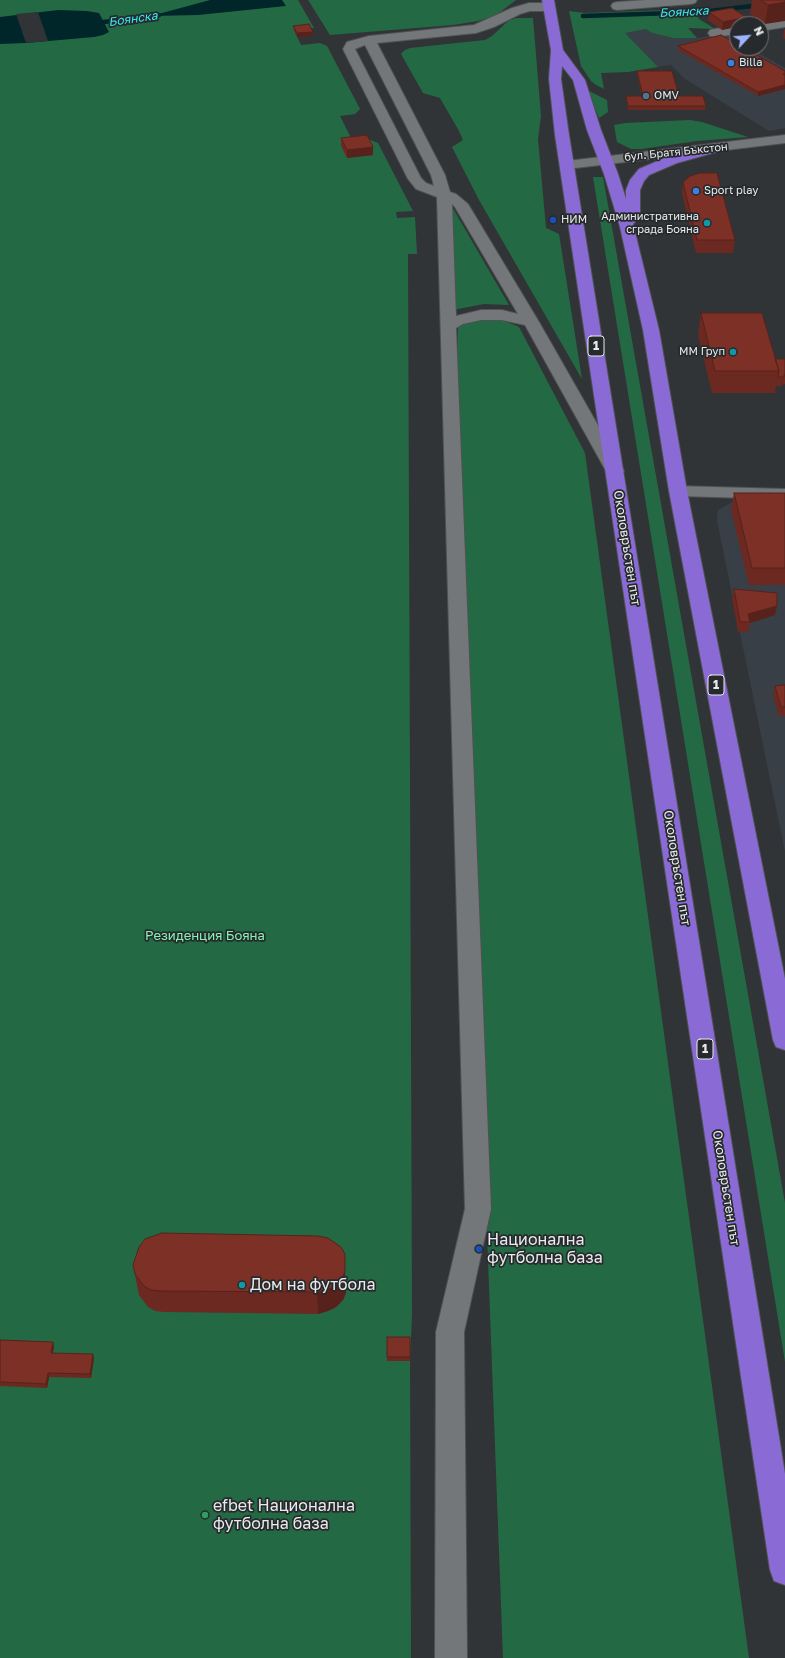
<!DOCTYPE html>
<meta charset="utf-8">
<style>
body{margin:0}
#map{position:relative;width:785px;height:1658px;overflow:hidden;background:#313436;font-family:"Golos Text",sans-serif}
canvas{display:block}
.north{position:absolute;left:729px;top:16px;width:40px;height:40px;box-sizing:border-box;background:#272a2c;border:1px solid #747778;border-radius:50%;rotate:64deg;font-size:11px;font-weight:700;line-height:16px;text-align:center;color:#e8eaeb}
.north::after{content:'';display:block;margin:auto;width:14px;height:18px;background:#9eb3fd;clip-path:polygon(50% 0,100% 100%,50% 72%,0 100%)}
</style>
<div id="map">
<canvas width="785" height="1658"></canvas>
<div class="north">N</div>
</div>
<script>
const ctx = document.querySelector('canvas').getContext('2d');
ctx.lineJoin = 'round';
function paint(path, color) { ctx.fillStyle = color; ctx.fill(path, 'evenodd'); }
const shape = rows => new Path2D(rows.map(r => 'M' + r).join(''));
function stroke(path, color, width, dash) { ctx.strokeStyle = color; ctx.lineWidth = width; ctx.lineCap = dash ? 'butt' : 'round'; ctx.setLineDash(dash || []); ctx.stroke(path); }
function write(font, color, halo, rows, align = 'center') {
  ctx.font = font + ' "Golos Text",sans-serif'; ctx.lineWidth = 3.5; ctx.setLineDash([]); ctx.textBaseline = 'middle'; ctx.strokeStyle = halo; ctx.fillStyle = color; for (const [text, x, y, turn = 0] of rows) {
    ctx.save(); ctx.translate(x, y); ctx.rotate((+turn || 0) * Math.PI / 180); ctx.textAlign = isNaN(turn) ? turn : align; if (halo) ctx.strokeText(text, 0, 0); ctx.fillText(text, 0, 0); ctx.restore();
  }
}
paint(shape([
 [646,29,652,33,673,38,697,38,725,34,737,41,737,48,750,48,785,68,785,128,769,131,685,79,671,65,658,67,625,33],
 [736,500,785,500,785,852,717,521,718,510]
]), '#393f46');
paint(shape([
 [0,0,298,0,314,28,294,30,301,45,320,43,327,46,360,109,355,114,340,116,352,140,368,139,378,143,413,211,396,212,397,218,415,217,417,254,408,254,412,1314,410,1361,411,1658,0,1658],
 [308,0,516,0,495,16,478,21,453,25,330,35],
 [694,9,699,19,715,29,688,28,697,38,673,38,652,33,646,29,625,33,658,67,628,72,601,73,604,89,596,85,591,81,581,66,569,11,585,13],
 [516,18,533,18,541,116,538,139,546,228,559,234,582,379,479,200,452,147,463,140,459,131,440,98,423,93,401,54,405,50,410,48,485,40,492,36,508,21],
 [587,90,607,100,608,112,599,118],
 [690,120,702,122,748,137,697,141,641,149,631,149,617,142,614,125,625,123],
 [593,177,603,177,785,1203,785,1362],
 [451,205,509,305,484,304,453,310],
 [489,318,505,321,519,327,585,453,749,1658,503,1658,456,410,458,325,473,319]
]), '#236a44');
paint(shape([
 [210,0,282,0,286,6,198,15,151,16],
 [58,10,87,11,99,13,109,32,103,35,94,37,26,43,0,44,0,17]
]), '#002629');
paint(shape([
 [38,12,48,41,26,43,16,14]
]), '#313436');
stroke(shape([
 [583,16,702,12,760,5],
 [96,23,159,15]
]), '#002629', 4.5);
const minor = shape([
 [646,0,697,0,695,3,691,4,617,10,613,9,611,6,613,3,617,2,646,0],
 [529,3,549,3,553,4,555,7,553,10,549,11,530,11,520,14,494,27,476,33,377,43,445,175,450,192,456,194,468,204,539,322,624,471,621,475,615,476,609,475,606,471,525,325,502,320,481,320,463,324,456,328,491,1209,464,1332,467,1658,435,1658,436,1332,465,1209,437,197,416,189,408,179,343,49,347,42,369,36,474,25,512,8,529,3],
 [365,45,431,175,434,186,426,183,421,178,355,49,365,45],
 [452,204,455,207,518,314,502,310,481,310,456,316,452,204],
 [785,19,785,27,761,31,761,24,758,24,785,19],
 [737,26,737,34,714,37,710,36,708,33,710,30,714,29,737,26],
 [785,135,785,143,567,169,562,168,560,165,562,162,567,161,785,135],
 [678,486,785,489,785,499,678,496,672,495,669,491,672,487,678,486]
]);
const highway = shape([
 [542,0,554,0,563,50,585,80,601,130,618,174,626,199,626,190,630,180,639,169,667,157,710,145,715,144,720,145,722,148,720,151,677,163,649,175,644,181,640,190,640,212,637,220,633,224,659,330,687,491,785,979,785,1050,776,1047,773,1040,669,491,643,330,620,227,604,174,587,130,573,80,562,66,561,79,569,135,785,1474,785,1585,774,1581,770,1570,555,135,549,79,551,50,542,0]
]);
stroke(minor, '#4f5153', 2);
stroke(highway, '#4f5153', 2);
paint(minor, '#74777a');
paint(highway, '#8a6bd6');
paint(shape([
 [752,0,785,0,765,24,750,14],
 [709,12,746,17,745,24,737,24,722,30,708,20],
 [293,26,313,36,297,37,294,30],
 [785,29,785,40,783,37,784,30],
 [678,46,785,71,785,89,758,96,678,50],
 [637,71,679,96,706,106,705,110,628,110,626,100,626,96,642,96,637,75],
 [341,138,373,147,373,155,347,158,341,146],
 [683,182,735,240,733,253,696,253,682,194],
 [701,313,775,359,785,359,785,384,783,384,783,386,776,386,775,393,712,393,698,335],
 [734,493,785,493,785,585,749,585,731,510],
 [734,589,777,606,775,615,750,623,748,632,738,632,732,598],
 [785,685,785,716,779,716,773,695,775,686],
 [133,1265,346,1293,343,1300,336,1307,328,1311,318,1314,164,1312,155,1311,148,1307,139,1295],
 [387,1337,410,1337,410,1361,387,1361],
 [0,1340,54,1346,53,1353,94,1358,91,1378,49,1377,47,1388,0,1386]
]), '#6b2921');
paint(shape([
 [785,2,785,21,765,24,768,5],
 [746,17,745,24,737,24,737,27,722,30,723,22],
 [313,32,313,36,297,37,297,33],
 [785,85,785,89,758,96,758,92],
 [373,147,373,155,347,158,347,150],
 [777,606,775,615,750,623,748,614],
 [345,1271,346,1293,343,1300,336,1307,328,1311,318,1314,317,1292],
 [53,1342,54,1346,52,1357,51,1353],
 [93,1354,94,1358,91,1378,90,1374],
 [48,1373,49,1377,47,1388,46,1384]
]), '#57221b');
const building = shape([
 [761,0,785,0,785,2,768,5,761,0],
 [732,8,746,17,723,22,709,12,732,8],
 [309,24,313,32,297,33,293,26,309,24],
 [721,35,737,44,737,48,744,48,785,71,785,73,783,74,785,75,785,85,758,92,678,46,721,35],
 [637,71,672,71,679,96,703,96,706,106,628,106,626,96,643,96,637,71],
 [367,135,373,147,347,150,341,138,367,135],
 [700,173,717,173,735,240,697,240,683,182,690,176,700,173],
 [701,313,762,313,779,371,715,371,701,313],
 [775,359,785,359,785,375,784,375,784,377,778,377,779,371,775,359],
 [734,493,785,493,785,568,752,568,734,493],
 [734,589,777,593,777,606,748,614,750,622,740,622,734,589],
 [785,685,785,707,781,707,775,686,785,685],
 [162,1233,318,1236,328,1238,341,1247,345,1254,345,1271,342,1279,335,1286,327,1290,317,1292,160,1291,151,1290,144,1286,135,1274,133,1265,139,1247,145,1239,162,1233],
 [387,1337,410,1337,410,1357,387,1357,387,1337],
 [0,1340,53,1342,51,1353,93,1354,90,1374,48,1373,46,1384,0,1382,0,1340]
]);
paint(building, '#7c3026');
stroke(building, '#57221b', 1);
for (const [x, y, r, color] of [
 [731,63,4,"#3f7fe0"],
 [646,96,4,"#5c6f8a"],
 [696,191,4,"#3f7fe0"],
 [553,220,4,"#1a4fb4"],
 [707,223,4,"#0f9aa8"],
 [733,352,4,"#0f9aa8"],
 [479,1249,4,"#1a4fb4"],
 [242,1285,4,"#0f9aa8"],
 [205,1515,4,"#2e9e5b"]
]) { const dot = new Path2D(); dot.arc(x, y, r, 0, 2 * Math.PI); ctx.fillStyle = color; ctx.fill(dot); stroke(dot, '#272a2c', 1.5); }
write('11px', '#e8eaeb', '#272a2c', [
 ["Billa",739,63],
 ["OMV",654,96],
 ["Sport play",704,191],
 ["Административна",699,217,"right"],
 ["сграда Бояна",699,230,"right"],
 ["НИМ",561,220],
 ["ММ Груп",725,352,"right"]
], 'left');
write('11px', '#e8eaeb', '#272a2c', [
 ["бул. Братя Бъкстон",676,152,-6]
]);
write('italic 12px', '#33ecf6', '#272a2c', [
 ["Боянска",684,12,-3],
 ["Боянска",133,19,-8]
]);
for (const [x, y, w] of [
 [596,346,16],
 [716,685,16],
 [705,1049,16]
]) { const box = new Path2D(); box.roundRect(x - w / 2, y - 10, w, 20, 3); ctx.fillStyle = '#272a2c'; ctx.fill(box); stroke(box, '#e8eaeb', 1); }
write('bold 12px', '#e8eaeb', null, [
 ["1",596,346],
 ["1",716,685],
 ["1",705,1049]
]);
write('13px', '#e8eaeb', '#272a2c', [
 ["Околовръстен път",627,548,81],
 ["Околовръстен път",677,868,81],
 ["Околовръстен път",726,1188,81]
]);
write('13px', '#84f3b1', '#272a2c', [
 ["Резиденция Бояна",205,936]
]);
write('16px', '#e8eaeb', '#272a2c', [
 ["Национална",487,1240],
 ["футболна база",487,1258],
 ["Дом на футбола",250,1285],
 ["efbet Национална",213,1506],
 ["футболна база",213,1524]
], 'left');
</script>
